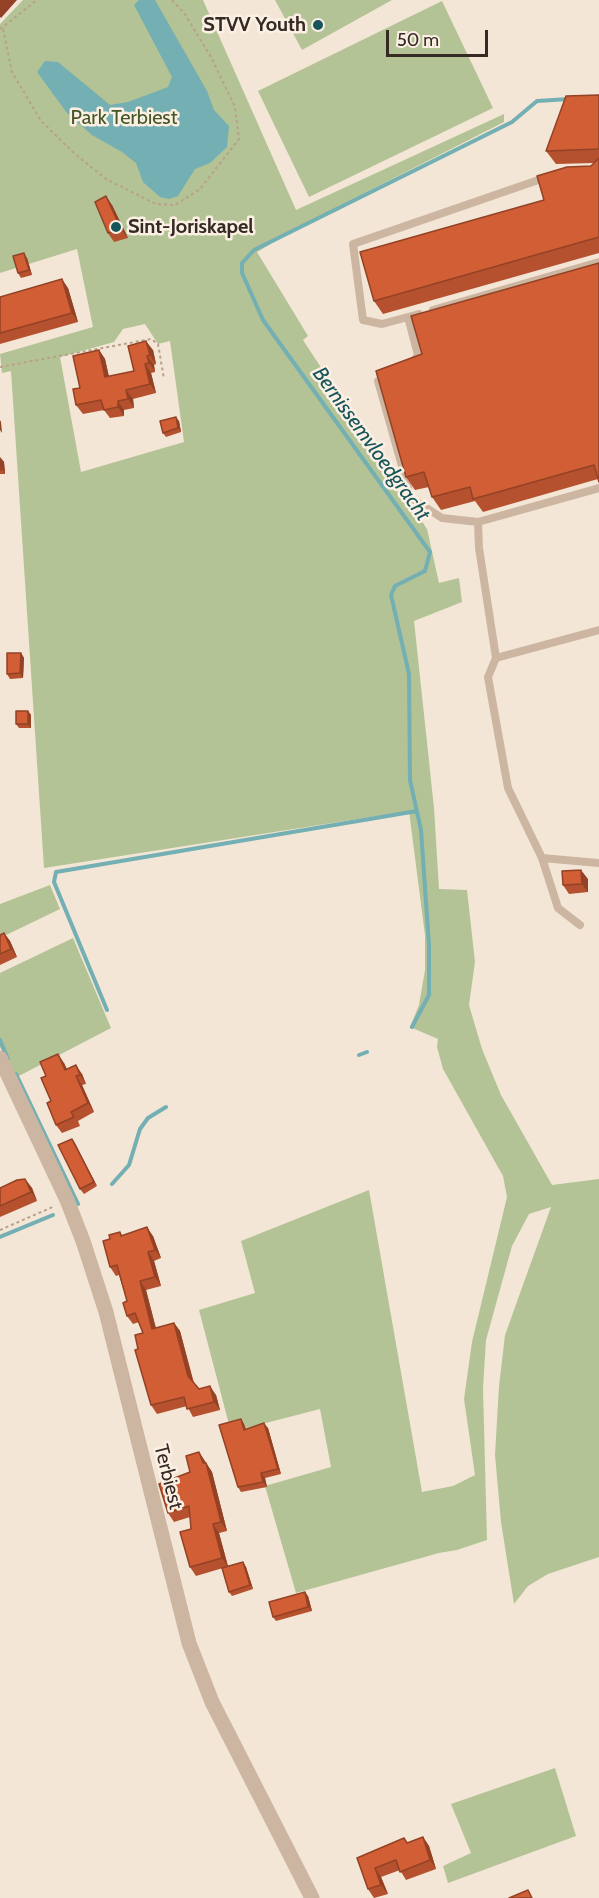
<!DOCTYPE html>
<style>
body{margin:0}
#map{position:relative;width:599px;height:1898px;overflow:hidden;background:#f3e6d6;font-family:Cabin,sans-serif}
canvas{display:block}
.scale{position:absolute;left:386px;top:30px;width:102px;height:27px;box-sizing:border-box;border:3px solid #362a25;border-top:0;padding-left:8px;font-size:18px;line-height:21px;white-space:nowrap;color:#362a25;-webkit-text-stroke:4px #fbf0e3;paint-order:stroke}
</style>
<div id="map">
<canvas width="599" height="1898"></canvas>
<div class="scale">50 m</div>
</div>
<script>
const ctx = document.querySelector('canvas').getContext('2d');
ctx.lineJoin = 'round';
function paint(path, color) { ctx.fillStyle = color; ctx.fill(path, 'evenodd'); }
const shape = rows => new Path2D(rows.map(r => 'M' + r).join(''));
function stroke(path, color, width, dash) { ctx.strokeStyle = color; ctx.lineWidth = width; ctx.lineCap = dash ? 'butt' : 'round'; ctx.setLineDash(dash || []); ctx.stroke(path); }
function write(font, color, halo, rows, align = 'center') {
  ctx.font = font + ' Cabin,sans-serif'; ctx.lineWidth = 5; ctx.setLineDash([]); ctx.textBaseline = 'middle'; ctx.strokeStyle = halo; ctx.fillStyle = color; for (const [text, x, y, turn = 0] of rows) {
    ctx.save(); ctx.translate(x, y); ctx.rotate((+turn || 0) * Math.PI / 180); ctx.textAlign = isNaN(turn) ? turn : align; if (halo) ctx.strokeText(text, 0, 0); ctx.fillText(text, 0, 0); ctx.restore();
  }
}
paint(shape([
 [23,0,203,0,296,210,504,114,504,122,308,222,257,252,308,336,303,340,427,529,439,583,459,578,462,602,414,621,434,808,439,889,467,890,475,962,469,1005,482,1049,501,1095,552,1185,599,1179,599,1557,548,1574,528,1586,514,1604,501,1522,495,1455,499,1386,505,1335,551,1207,529,1214,512,1246,486,1340,483,1388,487,1540,457,1550,439,1553,296,1593,265,1486,331,1467,320,1409,231,1432,199,1310,255,1293,241,1241,369,1190,422,1492,453,1486,475,1475,464,1399,472,1342,507,1197,503,1176,443,1069,437,1047,438,1039,410,1027,419,1005,425,970,425,935,409,811,44,868,11,371,2,373,0,354,93,327,77,249,0,273,0,24],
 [145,324,158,344,170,341,184,442,81,472,60,357,114,342,123,329],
 [275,0,392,0,302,50],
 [442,1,493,108,309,197,258,91],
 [50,885,60,909,0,938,0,904],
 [73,938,111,1028,15,1078,0,1047,0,973],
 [555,1768,576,1836,448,1883,443,1866,471,1853,451,1804]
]), '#b3c395');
paint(shape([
 [139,0,155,0,207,91,214,110,229,126,227,147,210,163,195,169,178,196,169,199,160,197,143,182,136,163,122,152,92,135,67,113,37,72,45,61,58,62,110,105,128,102,168,87,172,77,134,5]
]), '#73afb3');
stroke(shape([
 [107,1010,54,882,56,872,417,811],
 [412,1027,429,995,429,945,421,830,410,780,409,674,391,595,395,586,425,571,430,552,263,320,242,273,242,263,254,250,512,122,537,101,569,99],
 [0,1040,8,1059],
 [359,1055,367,1052],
 [16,1074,78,1204],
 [112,1184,129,1165,140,1129,148,1118,166,1107],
 [0,1237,53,1215]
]), '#73afb3', 4);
stroke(shape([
 [0,29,37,0],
 [3,29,12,72,41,121,75,154,106,179,156,204,175,205,200,189,239,139,235,107,212,59,185,14,172,0],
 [0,367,151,339,158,344,164,379],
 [0,1230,55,1206]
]), '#b8a08b', 2, [3, 3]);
stroke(shape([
 [433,310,599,262],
 [419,314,382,324,363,320,353,244,547,177],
 [408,317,418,355,412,364],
 [386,377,378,381,411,498,442,518,478,522,599,488],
 [478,522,479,548,496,658],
 [542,858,599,863],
 [580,925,558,908,542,858,508,788,488,677,496,658,599,630]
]), '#ccb6a1', 8);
stroke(shape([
 [0,1058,67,1200,83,1241,106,1312,189,1643,212,1702,312,1898]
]), '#ccb6a1', 15);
paint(shape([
 [599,95,599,253,383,314,374,301,544,200,594,163,556,164,546,151],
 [112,205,128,238,114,242,108,233],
 [27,258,32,275,21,278,18,273],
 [599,263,598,479,483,512,475,501,441,510,432,497,429,487,415,490,406,477,422,354],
 [68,288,78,322,0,344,0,297],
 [99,350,105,359,109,377,134,371,153,350,156,364,154,365,155,372,151,373,156,393,133,399,134,408,124,410,124,416,110,418,104,410,83,414,76,405,80,388],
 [179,421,181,432,166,437,163,433],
 [0,458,4,462,5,474,0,474],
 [21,653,24,658,23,678,10,679,7,674],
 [28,711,31,715,31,728,19,728,16,724],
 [588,879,588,892,569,894,563,885],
 [4,933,10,941,17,957,0,965,0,935],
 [64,1063,67,1069,82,1074,86,1084,82,1085,94,1112,78,1121,80,1126,62,1133,56,1125,46,1076],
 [72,1139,97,1186,84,1194,80,1189],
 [25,1179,32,1188,37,1201,0,1217,0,1188],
 [120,1232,122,1235,153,1236,161,1258,154,1261,161,1286,146,1290,156,1328,174,1323,180,1331,194,1383,199,1389,216,1395,220,1410,193,1417,187,1406,157,1414,151,1405,138,1349,143,1333,139,1322,133,1324,127,1316,127,1301,119,1275,116,1276,110,1267,110,1239],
 [241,1419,244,1424,246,1429,268,1428,281,1474,265,1478,267,1487,241,1492,238,1487],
 [199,1452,212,1472,227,1531,219,1533,228,1566,243,1562,246,1567,253,1589,232,1596,229,1592,223,1568,196,1576,190,1567,191,1529,190,1517,174,1522,168,1513],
 [308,1596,312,1611,276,1621,273,1617],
 [423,1837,429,1846,436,1869,406,1880,400,1870,381,1877,388,1894,374,1898,368,1889,357,1858,408,1843]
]), '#b5512e');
paint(shape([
 [0,0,17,0,1,18,0,17],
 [106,196,112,205,128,238,121,229],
 [24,253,27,258,32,275,29,270],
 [62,279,68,288,78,322,72,313],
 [146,341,153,350,156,364,150,355],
 [99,350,105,359,111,386,105,377],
 [147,356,154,365,155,372,149,363],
 [145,364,151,373,156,393,150,384],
 [126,390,133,399,134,408,128,399],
 [118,401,124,410,124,416,118,407],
 [176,417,179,421,181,432,178,428],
 [0,420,1,422,2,433,0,430],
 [1,458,4,462,5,474,2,469],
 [21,653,24,658,23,678,20,673],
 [28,711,31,715,31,728,28,724],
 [581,870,588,879,588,892,582,884],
 [4,933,10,941,17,957,11,949],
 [58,1054,64,1063,71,1079,65,1070],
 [76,1065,82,1074,86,1084,80,1075],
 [76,1076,82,1085,94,1112,88,1103],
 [72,1139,75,1143,97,1186,94,1182],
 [25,1179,32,1188,37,1201,31,1192],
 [147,1227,153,1236,161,1258,155,1250],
 [148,1252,154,1261,161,1286,155,1277],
 [140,1281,146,1290,158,1337,152,1329],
 [174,1323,180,1331,194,1385,188,1376],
 [210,1386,216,1395,220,1410,214,1402],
 [241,1419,244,1424,247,1435,244,1430],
 [264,1423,268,1428,281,1474,278,1469],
 [199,1452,212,1472,227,1531,221,1522],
 [261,1473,265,1478,267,1487,263,1482],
 [213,1524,219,1533,228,1567,222,1558],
 [243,1562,246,1567,253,1589,250,1585],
 [305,1592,308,1596,312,1611,308,1607],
 [423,1837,429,1846,436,1869,430,1860],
 [375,1868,381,1877,388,1894,381,1885]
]), '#934225');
const building = shape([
 [599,95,599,149,546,151,566,96,599,95],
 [599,158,599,237,374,301,360,252,544,200,537,176,567,167,591,166,599,158],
 [106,196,121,229,108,233,95,202,106,196],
 [24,253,29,270,18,273,13,256,24,253],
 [599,263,599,482,594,465,473,499,470,487,432,497,424,472,406,477,376,371,422,354,411,316,599,263],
 [62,279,72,313,0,333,0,297,62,279],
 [146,341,150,355,147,356,149,363,145,364,150,384,126,390,128,399,118,401,118,407,104,410,101,400,76,405,73,389,80,388,73,356,99,350,105,377,134,371,128,346,146,341],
 [176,417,178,428,163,433,160,421,176,417],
 [0,458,2,469,0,470,0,458],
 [7,653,21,653,20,673,7,674,7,653],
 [16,711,28,711,28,724,16,724,16,711],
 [581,870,582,884,563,885,562,871,581,870],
 [4,933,11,949,0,954,0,935,4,933],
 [58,1054,65,1070,76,1065,80,1075,76,1076,88,1103,71,1112,74,1117,56,1125,47,1103,51,1101,41,1078,46,1076,40,1062,58,1054],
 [72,1139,94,1182,80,1189,58,1145,72,1139],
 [25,1179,31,1192,0,1206,0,1188,17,1180,25,1179],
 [147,1227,155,1250,148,1252,155,1277,140,1281,152,1329,174,1323,188,1376,199,1389,210,1386,214,1402,187,1409,184,1397,151,1405,135,1350,138,1349,135,1335,143,1333,135,1313,127,1316,123,1303,127,1301,117,1265,110,1267,103,1241,110,1239,109,1235,120,1232,121,1236,147,1227],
 [241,1419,244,1430,264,1423,278,1469,261,1473,263,1482,238,1487,219,1425,241,1419],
 [199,1452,203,1463,206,1463,221,1522,213,1524,222,1558,190,1567,180,1532,191,1529,189,1506,168,1513,159,1484,190,1472,186,1456,199,1452],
 [243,1562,250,1585,229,1592,222,1568,243,1562],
 [305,1592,308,1607,273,1617,269,1602,305,1592],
 [423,1837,430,1860,400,1872,396,1860,375,1868,381,1885,368,1889,357,1858,404,1838,407,1843,423,1837],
 [528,1890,532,1898,509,1898,528,1890]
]);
paint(building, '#d25e35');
stroke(building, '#934225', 1.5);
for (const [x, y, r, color] of [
 [318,25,6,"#17555b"],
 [116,227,6,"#17555b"]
]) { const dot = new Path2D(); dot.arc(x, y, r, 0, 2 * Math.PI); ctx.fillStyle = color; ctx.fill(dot); stroke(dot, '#fbf0e3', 2); }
write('bold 20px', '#362a25', '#fbf0e3', [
 ["STVV Youth",306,25],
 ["Sint-Joriskapel",128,227,"left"]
], 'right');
write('20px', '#445626', '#fbf0e3', [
 ["Park Terbiest",124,118]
]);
write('20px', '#362a25', '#fbf0e3', [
 ["Terbiest",168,1477,76]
]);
write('italic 21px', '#17555b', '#fbf0e3', [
 ["Bernissemvloedgracht",371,444,54]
]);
</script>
